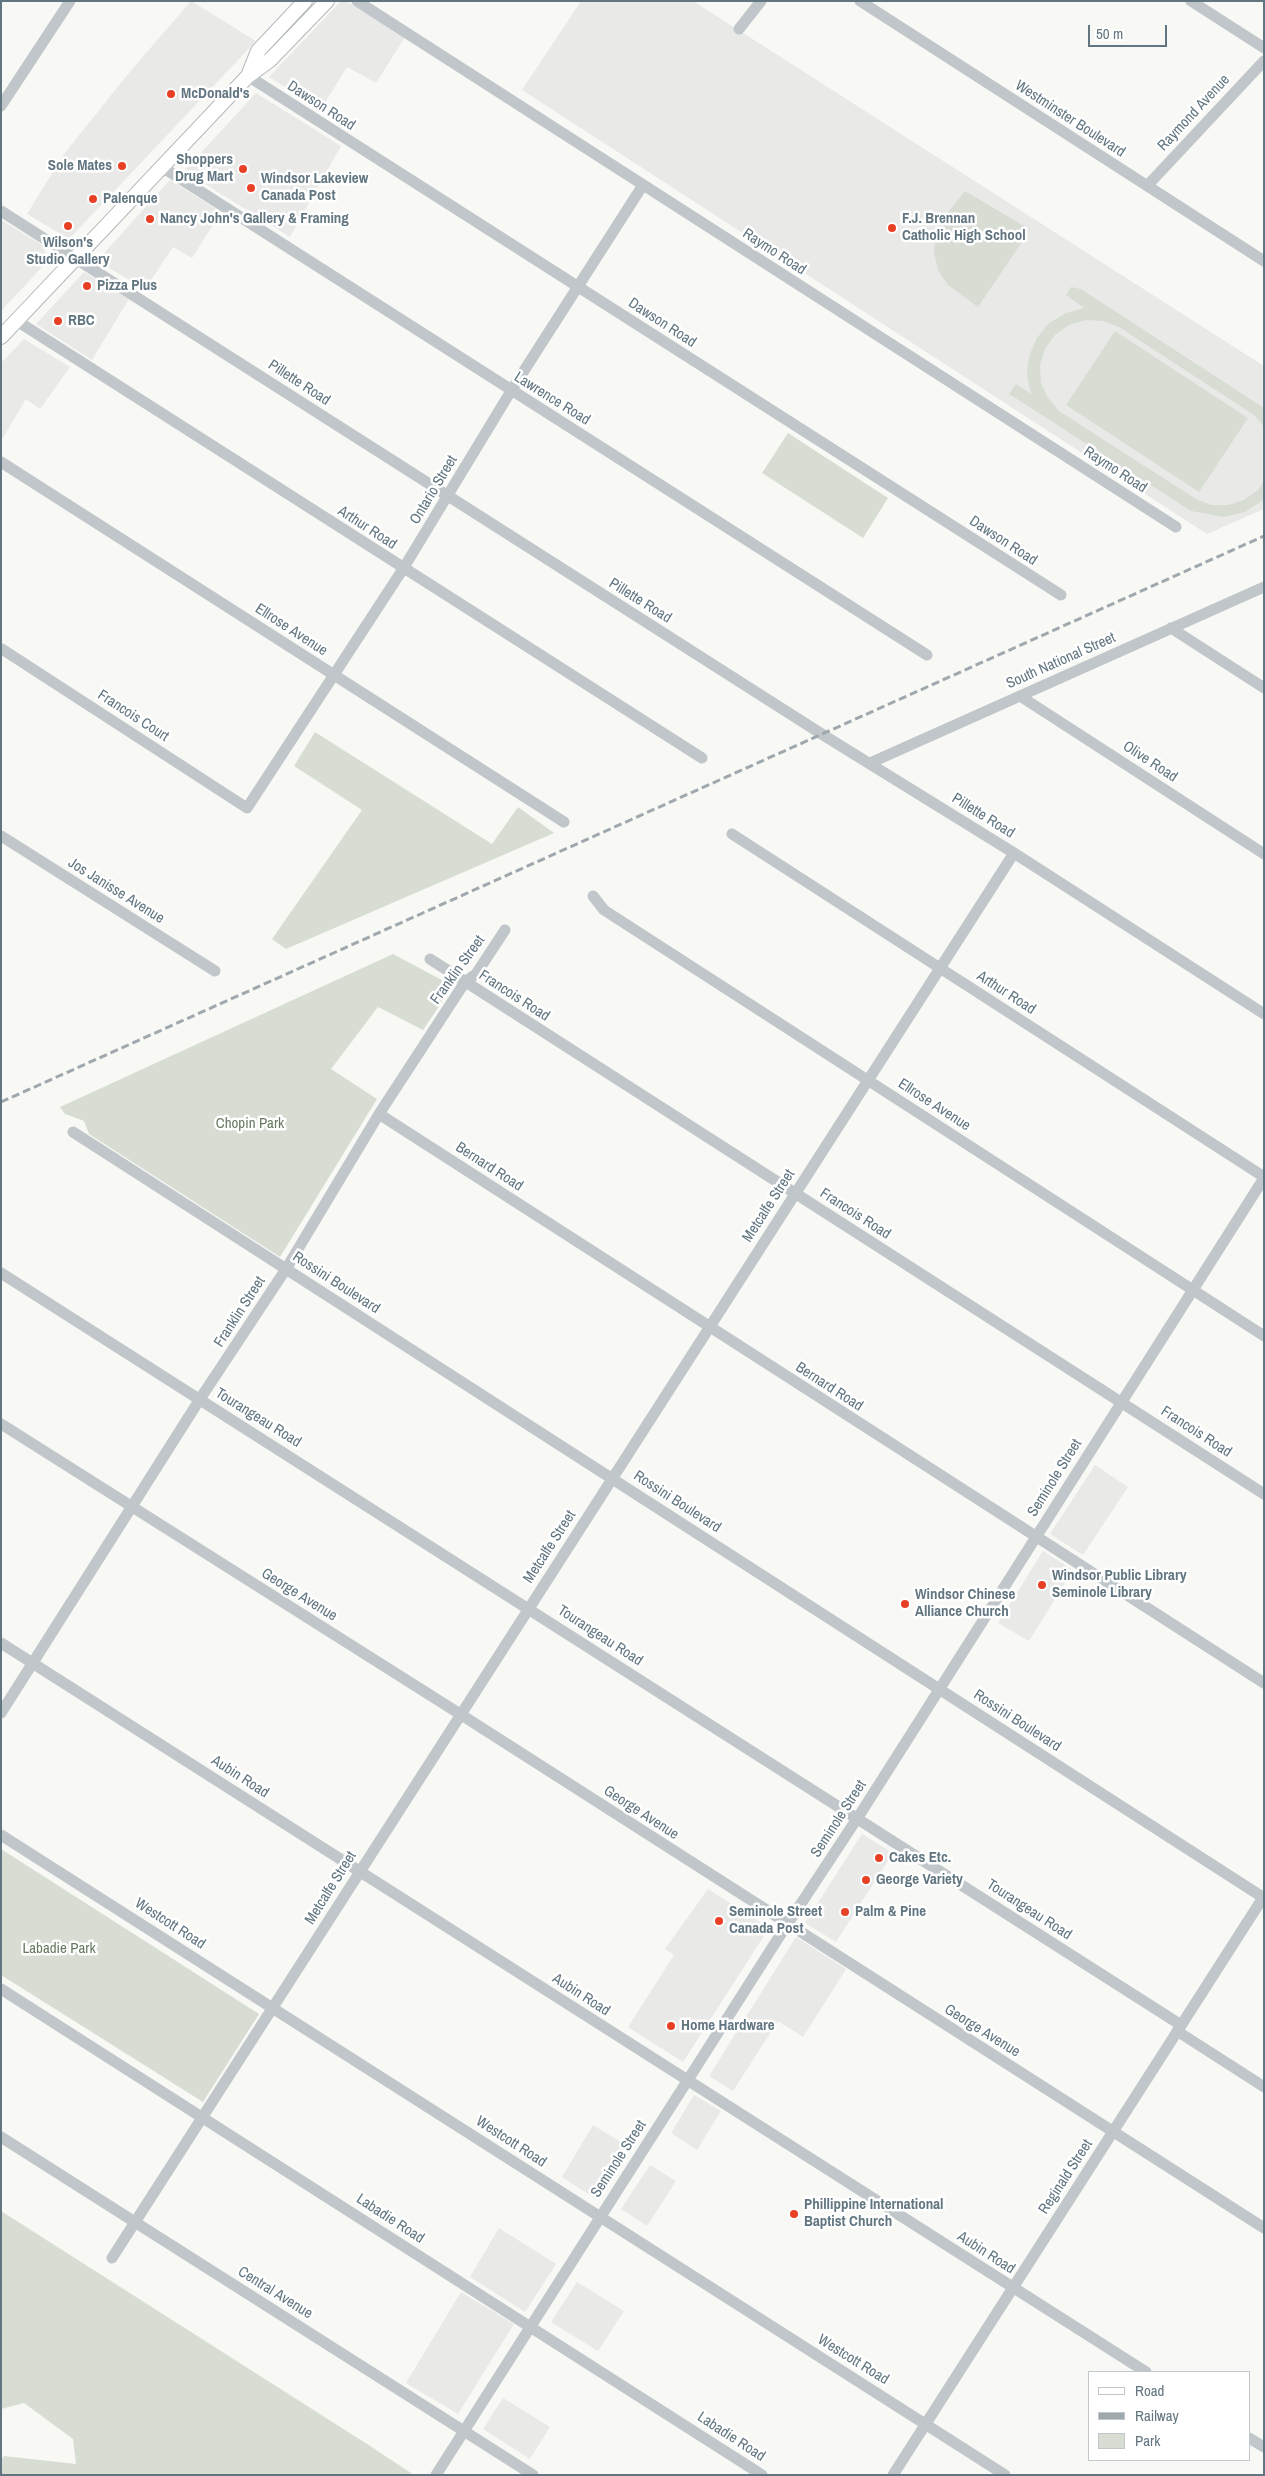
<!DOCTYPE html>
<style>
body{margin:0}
#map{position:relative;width:1265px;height:2476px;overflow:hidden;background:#f8f8f5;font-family:"Archivo Narrow",sans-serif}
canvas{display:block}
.frame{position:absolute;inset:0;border:2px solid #627681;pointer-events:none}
.legend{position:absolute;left:1088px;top:2371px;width:162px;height:90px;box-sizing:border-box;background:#fff;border:1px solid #c0c8cd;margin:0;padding:6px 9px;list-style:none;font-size:15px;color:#627681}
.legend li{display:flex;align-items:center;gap:10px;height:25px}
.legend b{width:25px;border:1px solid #c0c8cd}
.scale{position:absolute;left:1088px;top:25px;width:79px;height:22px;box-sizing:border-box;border:2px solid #627681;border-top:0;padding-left:6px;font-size:15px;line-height:18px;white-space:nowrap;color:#627681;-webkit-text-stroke:4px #fff;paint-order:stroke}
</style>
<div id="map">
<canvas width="1265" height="2476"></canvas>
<div class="frame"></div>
<ul class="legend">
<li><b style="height:6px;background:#fff"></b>Road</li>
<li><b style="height:6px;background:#9fa8ad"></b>Railway</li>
<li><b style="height:14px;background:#d8ddd4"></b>Park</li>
</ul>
<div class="scale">50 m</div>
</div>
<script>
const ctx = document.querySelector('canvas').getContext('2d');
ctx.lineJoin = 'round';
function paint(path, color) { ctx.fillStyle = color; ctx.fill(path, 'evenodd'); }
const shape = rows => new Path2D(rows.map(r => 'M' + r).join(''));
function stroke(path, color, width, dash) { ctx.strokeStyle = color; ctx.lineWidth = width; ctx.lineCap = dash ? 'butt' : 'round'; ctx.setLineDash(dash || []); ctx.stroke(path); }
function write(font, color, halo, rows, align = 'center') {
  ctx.font = font + ' "Archivo Narrow",sans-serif'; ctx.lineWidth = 5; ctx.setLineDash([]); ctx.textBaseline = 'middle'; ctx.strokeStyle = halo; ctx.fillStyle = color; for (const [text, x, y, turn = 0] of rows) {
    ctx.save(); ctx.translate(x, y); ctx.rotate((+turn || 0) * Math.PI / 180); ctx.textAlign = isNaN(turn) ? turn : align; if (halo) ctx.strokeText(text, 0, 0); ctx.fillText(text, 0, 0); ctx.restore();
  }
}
paint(shape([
 [191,1,256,41,69,239,27,214,64,154,128,74],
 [341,1,346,1,405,37,376,83,347,67,321,109,269,77],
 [581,1,693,1,1264,366,1264,509,1207,534,522,90],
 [256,93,341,146,290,237,184,171],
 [170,180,221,212,192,258,173,247,145,289,97,261],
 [1,220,44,246,47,262,1,311],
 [84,272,129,299,92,360,36,324],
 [24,339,70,367,40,409,26,399,1,441,1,363],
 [1095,1465,1128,1487,1083,1555,1050,1534],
 [1043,1551,1073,1570,1029,1641,998,1623],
 [862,1834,893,1853,836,1942,805,1923],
 [708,1889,769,1928,683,2062,628,2027,674,1955,665,1949],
 [796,1937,846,1969,803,2037,778,2021,733,2091,709,2076],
 [694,2095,721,2111,697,2150,671,2133],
 [593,2125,629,2147,596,2199,562,2177],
 [650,2165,676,2181,647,2226,621,2209],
 [499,2228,556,2264,525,2312,470,2277],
 [577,2282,624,2311,598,2351,551,2322],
 [461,2292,514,2324,458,2414,406,2383],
 [503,2398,550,2427,530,2459,483,2429]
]), '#e9e9e8');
paint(shape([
 [965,191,1024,226,1026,236,978,307,948,285,938,270,934,252,936,234,943,218],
 [1071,287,1081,289,1264,408,1264,427,1254,415,1119,327,1103,321,1086,320,1069,325,1055,335,1045,349,1040,365,1041,383,1048,398,1059,411,1196,499,1211,505,1228,505,1244,500,1258,490,1264,481,1263,500,1245,512,1224,517,1191,511,1009,394,1016,384,1031,394,1027,375,1029,356,1037,338,1049,323,1066,313,1084,308,1066,295],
 [1115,331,1248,418,1199,492,1066,405],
 [788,433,888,498,863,538,762,473],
 [315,732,492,844,518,807,554,833,286,949,272,939,362,810,294,766],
 [393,954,453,986,423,1030,378,1007,331,1069,377,1099,280,1257,89,1134,84,1121,65,1114,60,1107],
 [1,1849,259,2014,203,2102,1,1975],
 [1,2211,367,2444,414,2475,1,2475,1,2460,4,2456,76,2464,73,2439,24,2403,1,2409]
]), '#d8ddd4');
const major = shape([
 [248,76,258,51,305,1],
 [1,337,248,76,270,60,327,1]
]);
stroke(major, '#b2b8bc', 16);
stroke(shape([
 [357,1,1176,527],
 [860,1,1264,261],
 [1191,1,1264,48],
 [739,29,761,1],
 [248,76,1061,595],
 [1,106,70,1],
 [162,167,927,655],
 [1147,186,1264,61],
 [1,211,828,738,1014,853,1264,1014],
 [17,321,702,758],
 [1,462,564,822],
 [1171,628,1264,688],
 [2,649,247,808,403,569,511,391,643,185],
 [1020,696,1264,854],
 [870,763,1264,587],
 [732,834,1264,1177],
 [1,836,215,971],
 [593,896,604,910,1264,1336],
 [430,959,1264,1494],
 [379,1114,1264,1683],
 [73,1132,1264,1898],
 [1,1273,1181,2025],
 [1,1424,460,1714,1264,2228],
 [1,1643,1146,2372],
 [1,1713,200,1399,286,1269,379,1114,465,982,476,974,505,930],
 [1,1835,1005,2475],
 [1,1989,762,2475],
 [1177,2031,1264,2087],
 [1,2137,533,2475],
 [112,2258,1014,853],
 [1249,2438,1264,2447],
 [436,2475,779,1937,864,1808,1264,1178],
 [893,2475,1264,1896]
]), '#c0c6c9', 11);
stroke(major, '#fff', 14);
stroke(shape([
 [1,1102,1264,536]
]), '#9fa8ad', 3, [8, 4]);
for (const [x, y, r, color] of [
 [171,94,5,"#e84025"],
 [122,166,5,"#e84025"],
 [243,169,5,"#e84025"],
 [251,188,5,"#e84025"],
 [93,199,5,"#e84025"],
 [150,219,5,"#e84025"],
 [68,226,5,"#e84025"],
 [892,228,5,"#e84025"],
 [87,286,5,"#e84025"],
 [58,321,5,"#e84025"],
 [1042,1585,5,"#e84025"],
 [905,1604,5,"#e84025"],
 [879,1858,5,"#e84025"],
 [866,1880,5,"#e84025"],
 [845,1912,5,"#e84025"],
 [719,1921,5,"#e84025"],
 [671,2026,5,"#e84025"],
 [794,2214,5,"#e84025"]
]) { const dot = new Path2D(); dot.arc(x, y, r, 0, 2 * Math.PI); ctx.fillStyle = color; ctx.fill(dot); stroke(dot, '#fff', 2); }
write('bold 15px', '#627681', '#fff', [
 ["McDonald's",181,94],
 ["Shoppers",233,160,"right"],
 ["Drug Mart",233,177,"right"],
 ["Sole Mates",112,166,"right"],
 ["Windsor Lakeview",261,179],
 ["Canada Post",261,196],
 ["Palenque",103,199],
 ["Nancy John's Gallery & Framing",160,219],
 ["F.J. Brennan",902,219],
 ["Catholic High School",902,236],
 ["Wilson's",68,243,"center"],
 ["Studio Gallery",68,260,"center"],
 ["Pizza Plus",97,286],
 ["RBC",68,321],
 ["Windsor Public Library",1052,1576],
 ["Seminole Library",1052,1593],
 ["Windsor Chinese",915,1595],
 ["Alliance Church",915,1612],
 ["Cakes Etc.",889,1858],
 ["George Variety",876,1880],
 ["Seminole Street",729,1912],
 ["Canada Post",729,1929],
 ["Palm & Pine",855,1912],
 ["Home Hardware",681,2026],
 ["Phillippine International",804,2205],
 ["Baptist Church",804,2222]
], 'left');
write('15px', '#627681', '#fff', [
 ["Dawson Road",321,106,33],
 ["Raymond Avenue",1194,113,-47],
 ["Westminster Boulevard",1070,119,33],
 ["Raymo Road",774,252,33],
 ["Dawson Road",662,323,33],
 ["Pillette Road",299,383,33],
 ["Lawrence Road",552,399,32],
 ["Raymo Road",1115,470,33],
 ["Ontario Street",434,490,-59],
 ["Arthur Road",367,528,33],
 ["Dawson Road",1003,541,33],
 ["Pillette Road",640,601,32],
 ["Ellrose Avenue",291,630,33],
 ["South National Street",1061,661,-24],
 ["Francois Court",133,716,33],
 ["Olive Road",1150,762,33],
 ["Pillette Road",983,816,32],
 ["Jos Janisse Avenue",116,891,32],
 ["Franklin Street",458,970,-54],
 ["Arthur Road",1006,993,33],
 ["Francois Road",514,996,33],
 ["Ellrose Avenue",934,1105,33],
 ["Bernard Road",489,1167,33],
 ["Metcalfe Street",769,1206,-57],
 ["Francois Road",855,1214,33],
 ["Rossini Boulevard",336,1283,33],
 ["Franklin Street",240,1312,-57],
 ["Bernard Road",829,1387,33],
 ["Tourangeau Road",258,1418,32],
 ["Francois Road",1196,1432,33],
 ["Seminole Street",1055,1478,-58],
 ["Rossini Boulevard",677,1502,33],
 ["Metcalfe Street",550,1547,-57],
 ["George Avenue",299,1595,32],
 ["Tourangeau Road",600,1636,33],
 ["Rossini Boulevard",1017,1721,33],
 ["Aubin Road",240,1777,33],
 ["George Avenue",641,1813,33],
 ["Seminole Street",839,1819,-57],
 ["Metcalfe Street",331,1888,-58],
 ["Tourangeau Road",1029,1910,33],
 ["Westcott Road",170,1924,33],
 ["Aubin Road",581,1995,33],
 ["George Avenue",982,2031,32],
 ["Westcott Road",511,2142,33],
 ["Seminole Street",619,2159,-57],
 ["Reginald Street",1066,2177,-57],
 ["Labadie Road",390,2219,33],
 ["Aubin Road",986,2253,33],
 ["Central Avenue",275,2293,32],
 ["Westcott Road",853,2360,32],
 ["Labadie Road",731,2437,33]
]);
write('15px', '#677961', '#fff', [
 ["Chopin Park",250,1124],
 ["Labadie Park",59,1949]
]);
</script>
